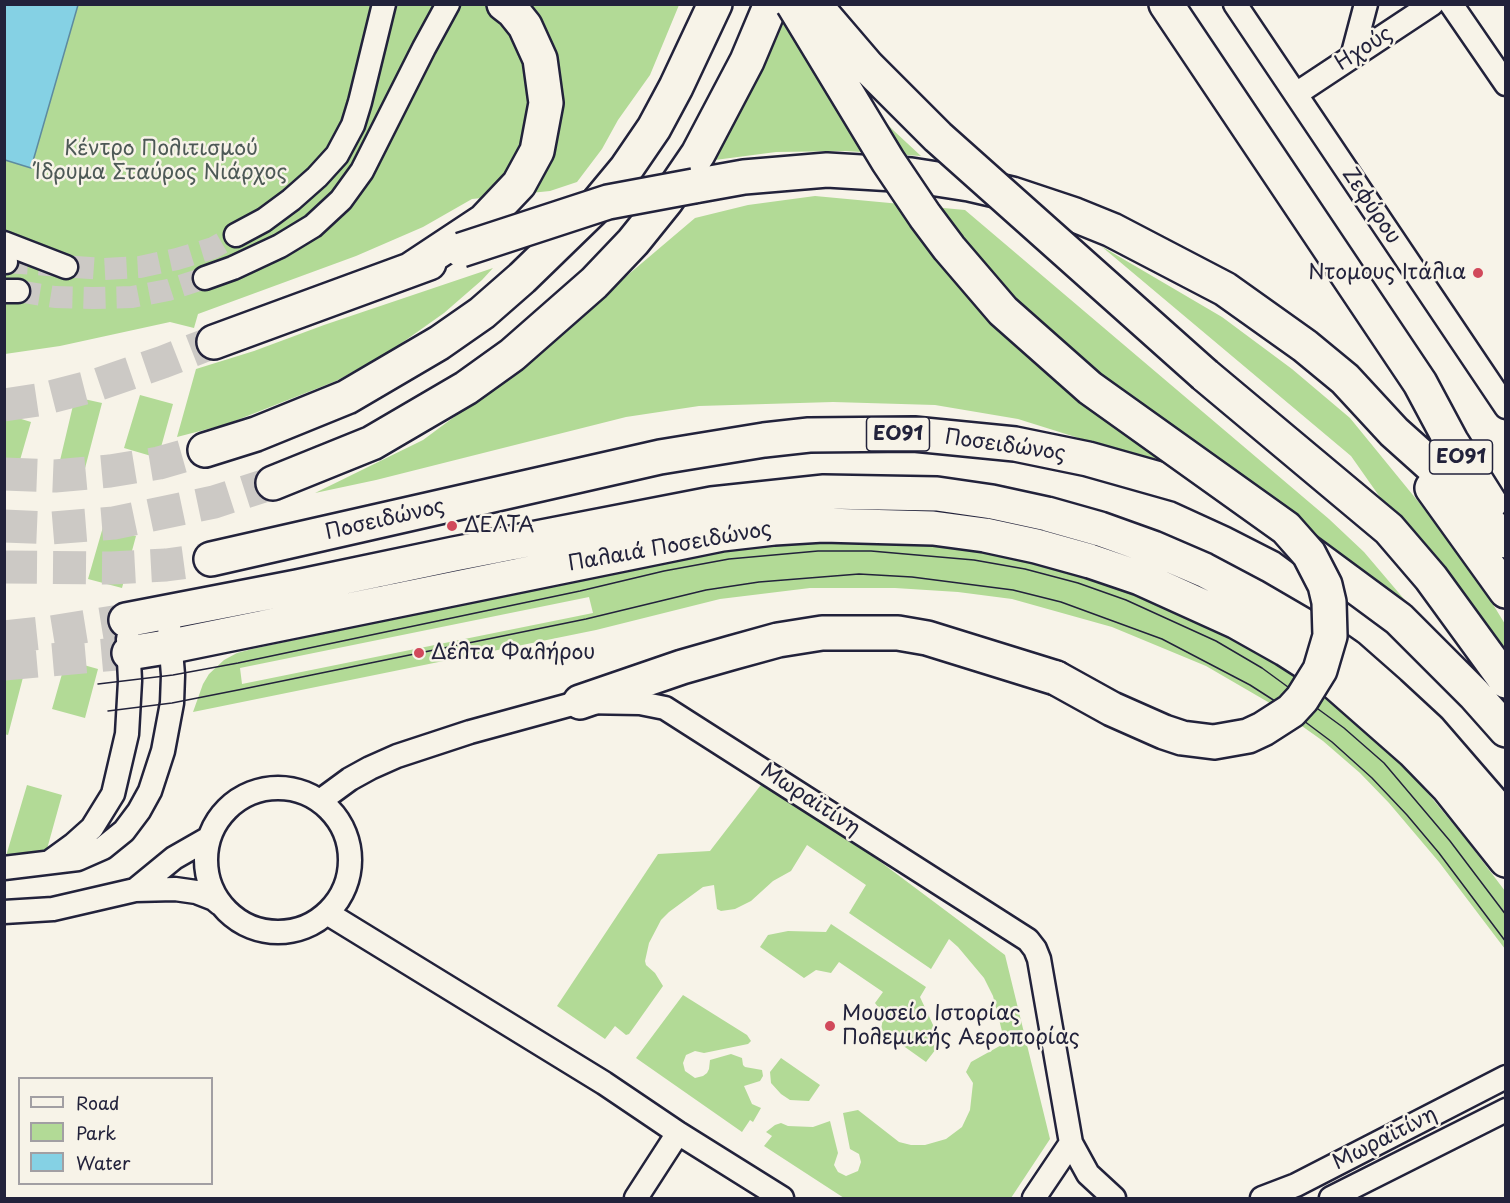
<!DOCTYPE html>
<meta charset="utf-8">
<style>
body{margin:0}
#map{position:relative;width:1510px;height:1203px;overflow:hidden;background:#f7f3e8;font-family:"Playpen Sans",sans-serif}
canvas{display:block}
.frame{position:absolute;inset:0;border:6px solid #22223b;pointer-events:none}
.legend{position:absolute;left:18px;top:1077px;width:195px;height:108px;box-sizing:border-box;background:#f7f3e8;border:2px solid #a29fa3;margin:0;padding:8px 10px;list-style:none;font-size:18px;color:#22223b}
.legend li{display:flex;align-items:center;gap:12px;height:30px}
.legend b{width:30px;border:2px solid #a29fa3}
</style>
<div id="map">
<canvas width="1510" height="1203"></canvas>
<div class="frame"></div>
<ul class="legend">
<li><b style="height:8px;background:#f7f3e8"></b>Road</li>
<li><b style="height:16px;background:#b2da96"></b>Park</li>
<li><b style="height:16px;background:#85d1e4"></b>Water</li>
</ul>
</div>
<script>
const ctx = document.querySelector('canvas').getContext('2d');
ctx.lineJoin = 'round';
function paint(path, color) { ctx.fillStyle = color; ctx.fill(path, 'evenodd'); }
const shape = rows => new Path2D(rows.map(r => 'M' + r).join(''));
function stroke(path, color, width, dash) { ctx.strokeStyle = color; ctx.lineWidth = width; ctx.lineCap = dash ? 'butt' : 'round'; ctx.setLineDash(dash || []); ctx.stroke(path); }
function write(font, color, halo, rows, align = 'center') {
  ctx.font = font + ' "Playpen Sans",sans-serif'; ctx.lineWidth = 5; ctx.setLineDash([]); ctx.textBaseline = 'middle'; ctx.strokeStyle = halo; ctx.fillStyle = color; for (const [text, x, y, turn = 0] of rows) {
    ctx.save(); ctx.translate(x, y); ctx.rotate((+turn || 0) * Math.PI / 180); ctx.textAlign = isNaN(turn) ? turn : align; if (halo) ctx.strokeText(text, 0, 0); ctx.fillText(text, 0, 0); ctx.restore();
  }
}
paint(shape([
 [4,5,679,5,650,75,618,120,602,149,577,182,550,191,472,199,423,227,356,256,198,314,194,328,170,322,60,346,5,354],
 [778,5,825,61,893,130,921,156,846,151,776,152,715,160,667,168,704,117],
 [815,196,965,210,1329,519,1364,552,1415,612,1152,461,1018,419,935,405,833,402,699,406,626,417,376,480,315,493,423,440,504,380,695,218,748,205],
 [1101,246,1222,317,1292,369,1350,418,1430,516,1478,580,1505,624,1505,662,1408,537,1351,456],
 [493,268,482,280,444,313,389,352,336,381,227,424,177,437,196,369,254,351,324,325],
 [140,395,173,404,158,458,124,448],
 [75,397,102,403,83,476,58,469],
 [5,414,31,422,16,474,5,471],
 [103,527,136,536,122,588,88,579],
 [814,539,907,539,1105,565,1261,653,1302,680,1376,740,1407,768,1468,842,1505,891,1505,949,1439,862,1389,803,1360,773,1323,741,1268,702,1206,666,1112,627,1012,599,958,592,895,588,810,588,720,599,596,630,193,712,203,684,209,674,224,660,237,653,252,649,706,552],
 [589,597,593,613,242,684,240,668],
 [4,656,27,662,8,735,4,734],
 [66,660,98,669,85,718,52,709],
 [767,777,1005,955,1050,1139,1011,1198,844,1198,764,1146,772,1136,766,1132,775,1125,781,1123,788,1126,813,1127,830,1121,838,1153,834,1165,838,1172,846,1176,858,1171,861,1162,859,1154,850,1149,843,1113,858,1110,899,1142,911,1145,925,1145,946,1139,962,1127,970,1110,973,1083,966,1072,971,1062,1005,1043,993,996,984,978,958,947,949,939,931,969,849,913,866,885,807,845,791,871,773,881,751,901,735,909,721,911,717,909,714,885,703,887,669,912,661,920,649,943,645,961,646,965,655,973,663,986,629,1034,626,1035,615,1026,605,1039,557,1006,658,854,710,851],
 [27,785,62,795,42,867,6,856],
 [831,924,926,987,920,997,940,1040,939,1045,926,1062,881,1030,883,1018,882,1012,875,1003,883,992,839,962,831,973,816,970,804,978,760,947,768,935,788,931,826,932],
 [683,995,747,1035,751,1041,748,1044,704,1053,695,1051,686,1055,683,1063,685,1071,695,1078,703,1076,707,1073,709,1069,710,1060,731,1054,742,1058,743,1065,745,1067,762,1070,763,1076,760,1081,744,1086,752,1104,761,1108,753,1122,750,1120,742,1132,636,1058],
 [781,1058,820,1085,809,1101,790,1100,781,1094,771,1083,770,1072]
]), '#b2da96');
const water = shape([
 [4,5,78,5,31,168,5,160,4,5]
]);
paint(water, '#85d1e4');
stroke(water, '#5d8ba0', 1.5);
stroke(shape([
 [6,262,103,269,140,267,177,259,213,248,236,235],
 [18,291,55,297,93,298,132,297,168,290,205,278]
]), '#ccc9c5', 22, [22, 11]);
stroke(shape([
 [4,637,51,632,126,620],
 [4,664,129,653]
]), '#ccc9c5', 33, [33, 16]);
stroke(shape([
 [4,405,38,400,93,386,163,362,214,342],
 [4,474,55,476,110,471,159,463,205,450],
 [4,526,52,528,114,523,214,502,273,483],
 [4,567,111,568,166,565,211,559]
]), '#ccc9c5', 33, [33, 16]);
const street = shape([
 [1235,4,1506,407],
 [1451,4,1506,84],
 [1352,57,1366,4],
 [1296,94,1432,4],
 [236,235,264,220,291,200,317,177,337,155,353,125,360,102,384,4],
 [4,243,66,267],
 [4,262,6,262],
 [205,278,233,268,280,246,313,226,341,200,362,171,424,48,448,4],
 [4,291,18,291],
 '206 860a72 72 0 1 1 144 0a72 72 0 1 1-144 0Z',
 [320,801,350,779,370,768,397,756,470,732,580,702,640,703,665,708,1028,940,1035,949,1039,959,1071,1143,1088,1174,1114,1198],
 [51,861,73,845,92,828,113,794,127,734,130,681,128,639],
 [4,868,78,859,103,848,124,831,139,811,150,791,163,751,172,703,173,675,168,613],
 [135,890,174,858,209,838],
 [4,912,53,909,135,890,175,889,196,892,214,899,220,904],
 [327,913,604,1083,678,1133,782,1198],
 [636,1198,678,1133],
 [1034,1198,1071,1143],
 [1262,1198,1296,1185,1506,1077],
 [1331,1198,1506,1110]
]);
const primary = shape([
 [126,620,297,587,454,554,712,504,824,492,937,494,992,502,1047,514,1100,529,1153,548,1204,570,1253,596,1301,624,1347,656,1389,693,1429,730,1506,819],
 [129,653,172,646,722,534,774,528,823,525,933,528,985,535,1036,546,1090,561,1140,578,1237,622,1285,649,1330,678,1413,751,1448,787,1506,860]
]);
const highway = shape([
 [1166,4,1420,383,1451,441,1490,503],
 [694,186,744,177,827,170,911,175,969,184,1012,194,1075,215,1112,230,1225,289,1305,346,1345,379,1394,432,1452,484,1506,541],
 [410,270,484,221,519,184,537,151,546,103,540,59,525,26,513,11,504,4],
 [214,342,429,263],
 [1205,375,1389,529,1431,578,1506,681],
 [205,450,256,434,347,397,439,343,482,313,522,278,592,210,626,169,654,128,676,87,715,4],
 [273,483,372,443,466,388,512,355,594,283,633,242,666,201,698,154,747,61,771,4],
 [1432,488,1506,591],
 [211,559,660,457,764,440,809,435,914,434,1015,444,1088,459,1180,485,1239,512,1288,537,1399,619,1474,694,1506,730],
 [580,702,682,667,731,653,778,640,822,633,898,633,927,638,1056,678]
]);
stroke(street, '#22223b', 27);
stroke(primary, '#22223b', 38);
stroke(highway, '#22223b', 38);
stroke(street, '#f7f3e8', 22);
stroke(primary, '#f7f3e8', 33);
stroke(highway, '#f7f3e8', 33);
stroke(shape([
 [98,684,173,675,238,663,580,591,664,571,729,559,818,551,871,551,974,560,1025,569,1078,583,1126,600,1216,641,1262,668,1344,728,1384,763,1450,841,1506,915],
 [108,711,172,703,243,689,586,619,706,590,759,582,859,574,912,577,1013,590,1061,602,1162,639,1250,685,1292,712,1332,742,1372,778,1407,815,1439,853,1506,942]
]), '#22223b', 1.5);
const highwayBridge = shape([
 [793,4,888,161,925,216,949,248,1003,311,1090,388,1286,528,1309,554,1325,585,1329,602,1330,636,1320,670,1302,699,1291,711,1263,729,1248,736,1214,742,1182,738,1164,732,1112,709,1056,678],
 [814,4,868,67,938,137,1205,375],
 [461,250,608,202,694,186]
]);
stroke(highwayBridge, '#22223b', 38, []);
stroke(highwayBridge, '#f7f3e8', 33);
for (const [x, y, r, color] of [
 [1478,273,6,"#d1495b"],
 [452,526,6,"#d1495b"],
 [419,653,6,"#d1495b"],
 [830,1026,6,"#d1495b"]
]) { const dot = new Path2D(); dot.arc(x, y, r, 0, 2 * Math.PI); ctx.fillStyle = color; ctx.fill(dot); stroke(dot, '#f7f3e8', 2); }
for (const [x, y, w] of [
 [898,434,63],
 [1461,457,63]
]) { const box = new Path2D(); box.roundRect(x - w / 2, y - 17, w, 34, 4.5); ctx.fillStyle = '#f7f3e8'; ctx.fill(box); stroke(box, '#22223b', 1.5); }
write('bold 20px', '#22223b', null, [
 ["ΕΟ91",898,434],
 ["ΕΟ91",1461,457]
]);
write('21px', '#22223b', '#f7f3e8', [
 ["Ηχούς",1364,49,-33],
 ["Ζεφύρου",1371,206,56],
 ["Ποσειδώνος",1005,446,8],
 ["Ποσειδώνος",385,520,-13],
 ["Παλαιά Ποσειδώνος",670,547,-10],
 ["Μωραϊτίνη",810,800,33],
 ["Μωραϊτίνη",1385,1139,-27]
]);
write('21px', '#4d5956', '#f7f3e8', [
 ["Κέντρο Πολιτισμού",161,149],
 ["Ίδρυμα Σταύρος Νιάρχος",161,173]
]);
write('21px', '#22223b', '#f7f3e8', [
 ["Ντομους Ιτάλια",1466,273,"right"],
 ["ΔΕΛΤΑ",464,526],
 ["Δέλτα Φαλήρου",431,653],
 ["Μουσείο Ιστορίας",842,1014],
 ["Πολεμικής Αεροπορίας",842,1038]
], 'left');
</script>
